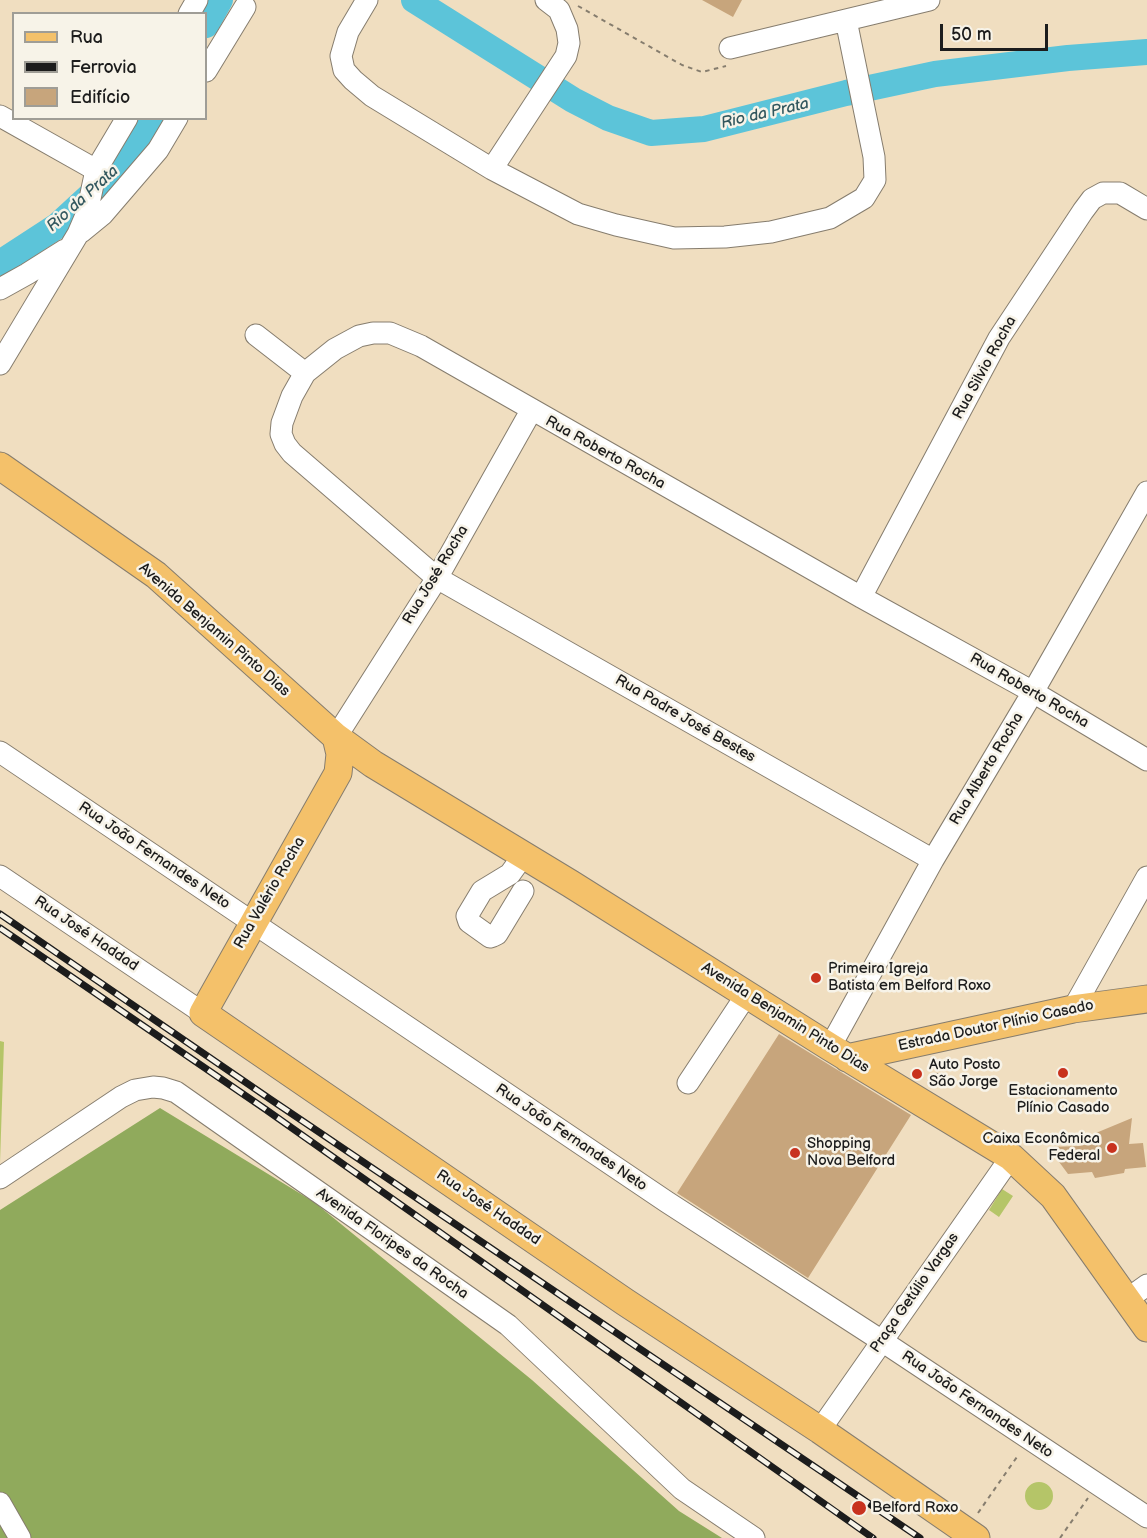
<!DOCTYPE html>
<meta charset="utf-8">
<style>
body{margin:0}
#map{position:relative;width:1147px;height:1538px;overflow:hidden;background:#f0dec0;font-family:"Balsamiq Sans",sans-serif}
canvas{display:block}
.legend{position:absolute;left:12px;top:12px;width:195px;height:108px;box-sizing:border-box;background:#f7f3e8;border:2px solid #9f9d96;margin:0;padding:8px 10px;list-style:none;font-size:18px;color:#1c1c1c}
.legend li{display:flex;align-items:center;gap:12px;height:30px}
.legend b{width:30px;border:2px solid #9f9d96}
.scale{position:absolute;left:940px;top:24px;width:108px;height:27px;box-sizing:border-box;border:3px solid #1c1c1c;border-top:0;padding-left:8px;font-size:18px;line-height:21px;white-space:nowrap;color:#1c1c1c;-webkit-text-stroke:4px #f7f3e8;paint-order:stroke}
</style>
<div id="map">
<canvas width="1147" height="1538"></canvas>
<ul class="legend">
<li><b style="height:8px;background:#f4c16a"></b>Rua</li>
<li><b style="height:8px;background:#1c1c1c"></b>Ferrovia</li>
<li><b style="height:16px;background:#c7a57c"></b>Edifício</li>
</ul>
<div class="scale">50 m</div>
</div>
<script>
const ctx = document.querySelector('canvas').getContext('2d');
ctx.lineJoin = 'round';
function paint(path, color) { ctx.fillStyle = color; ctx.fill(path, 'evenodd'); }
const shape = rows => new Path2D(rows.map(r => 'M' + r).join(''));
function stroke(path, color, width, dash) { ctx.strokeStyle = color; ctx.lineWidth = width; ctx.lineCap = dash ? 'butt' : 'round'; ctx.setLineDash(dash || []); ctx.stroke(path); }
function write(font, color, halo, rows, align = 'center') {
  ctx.font = font + ' "Balsamiq Sans",sans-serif'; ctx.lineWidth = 5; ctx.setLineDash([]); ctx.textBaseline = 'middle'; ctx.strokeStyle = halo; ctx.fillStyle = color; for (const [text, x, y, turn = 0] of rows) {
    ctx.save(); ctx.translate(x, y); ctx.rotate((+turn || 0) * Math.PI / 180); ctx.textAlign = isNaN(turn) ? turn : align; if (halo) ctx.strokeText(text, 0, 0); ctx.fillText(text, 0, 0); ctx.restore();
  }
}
paint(shape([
 [0,1041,4,1042,0,1163],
 [1002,1189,1013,1196,999,1217,989,1210],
 '1025 1496a14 14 0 1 1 28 0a14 14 0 1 1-28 0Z'
]), '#b5c568');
paint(shape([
 [160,1108,314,1202,532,1380,679,1511,722,1538,0,1538,0,1210]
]), '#90aa5c');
stroke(shape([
 [414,0,573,100,608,118,651,133,704,129,846,93,935,74,1068,58,1147,52],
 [206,25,220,0],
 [0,263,57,226,95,191,118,169,152,118]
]), '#5cc4d9', 26);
paint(shape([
 [702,0,742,0,733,17],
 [779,1034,911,1115,808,1278,677,1193],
 [1132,1118,1129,1144,1143,1143,1146,1167,1125,1169,1124,1173,1095,1178,1092,1172,1068,1174,1048,1147,1081,1146,1079,1140]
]), '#c7a57c');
const minor = shape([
 [367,0,348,32,341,56,344,70,353,80,372,96,492,169,578,214,616,225,674,238,725,237,771,232,830,218,864,198,875,180,874,157,846,20],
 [189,14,197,0],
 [730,48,929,0],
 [206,71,245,7],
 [0,116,96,170],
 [492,169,566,56,569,43,567,29,559,10,546,0],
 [81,232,103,214,158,150,177,118],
 [0,289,27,274,65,250],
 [256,335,305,373],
 [0,364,78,234,87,213,96,170,127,118],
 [861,597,999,338,1083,211,1092,199,1103,193,1120,193,1147,209],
 [336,737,437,578,531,411],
 [0,752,667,1202,882,1341,1147,1517],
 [523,856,510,874,482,891,467,916,469,922,490,937,493,936,497,934,523,891],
 [933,860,437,578,292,453,285,444,281,434,282,423,292,396,305,373,335,349,359,336,373,333,390,333,421,346,861,597,1033,692,1147,760],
 [0,876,203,1013],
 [1073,1009,1147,877],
 [830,1047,933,860,1033,692,1147,492],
 [688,1083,747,994],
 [0,1178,121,1097,135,1090,153,1087,163,1088,176,1092,508,1325,682,1489,754,1538],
 [1126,1300,1147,1285],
 [820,1430,1011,1157],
 [0,1503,20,1538]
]);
const major = shape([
 [0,466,156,575,336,737,373,764,571,884,830,1047,1011,1157,1053,1196,1147,1328],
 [336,737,340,754,338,773,203,1013,625,1302,820,1430,976,1538],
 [847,1058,1073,1009,1147,999]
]);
stroke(minor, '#867d6e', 23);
stroke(major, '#867d6e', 29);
stroke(shape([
 [578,6,682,65,702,72,726,66],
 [931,1085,946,1059],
 [978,1513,1019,1454],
 [1060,1538,1088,1498]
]), '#867d6e', 2, [4.5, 4.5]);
stroke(minor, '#fff', 21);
stroke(major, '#f4c16a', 27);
const rail = shape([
 [0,914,270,1099,920,1538],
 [0,928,265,1109,873,1538]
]);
stroke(rail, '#1c1c1c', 7);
stroke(rail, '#f7f3e8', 4.5, [14]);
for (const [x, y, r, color] of [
 [816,978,6,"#c8321e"],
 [1063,1073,6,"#c8321e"],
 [917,1074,6,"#c8321e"],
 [1112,1148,6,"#c8321e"],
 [795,1153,6,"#c8321e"],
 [859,1508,8,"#c8321e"]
]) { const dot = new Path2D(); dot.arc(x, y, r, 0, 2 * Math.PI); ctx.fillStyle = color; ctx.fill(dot); stroke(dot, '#f7f3e8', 2); }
write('15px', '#1c1c1c', '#f7f3e8', [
 ["Rua Silvio Rocha",985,368,-61],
 ["Rua Roberto Rocha",605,453,29],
 ["Rua José Rocha",436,575,-59],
 ["Avenida Benjamin Pinto Dias",214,630,41],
 ["Rua Roberto Rocha",1029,691,30],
 ["Rua Padre José Bestes",685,719,30],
 ["Rua Alberto Rocha",987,769,-59],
 ["Rua João Fernandes Neto",154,856,34],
 ["Rua Valério Rocha",270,893,-60],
 ["Rua José Haddad",86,934,34],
 ["Avenida Benjamin Pinto Dias",785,1018,32],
 ["Estrada Doutor Plínio Casado",996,1026,-12],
 ["Rua João Fernandes Neto",571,1138,34],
 ["Rua José Haddad",488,1208,34],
 ["Avenida Floripes da Rocha",392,1244,35],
 ["Praça Getúlio Vargas",915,1293,-55],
 ["Rua João Fernandes Neto",977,1405,34]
]);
write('15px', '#1c1c1c', '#f7f3e8', [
 ["Primeira Igreja",828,969],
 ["Batista em Belford Roxo",828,986],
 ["Auto Posto",929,1065],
 ["São Jorge",929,1082],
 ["Estacionamento",1063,1091,"center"],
 ["Plínio Casado",1063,1108,"center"],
 ["Caixa Econômica",1100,1139,"right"],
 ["Federal",1100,1156,"right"],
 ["Shopping",807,1144],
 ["Nova Belford",807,1161],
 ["Belford Roxo",872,1508]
], 'left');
write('italic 16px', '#32575e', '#f7f3e8', [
 ["Rio da Prata",765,114,-13],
 ["Rio da Prata",83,199,-42]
]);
</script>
